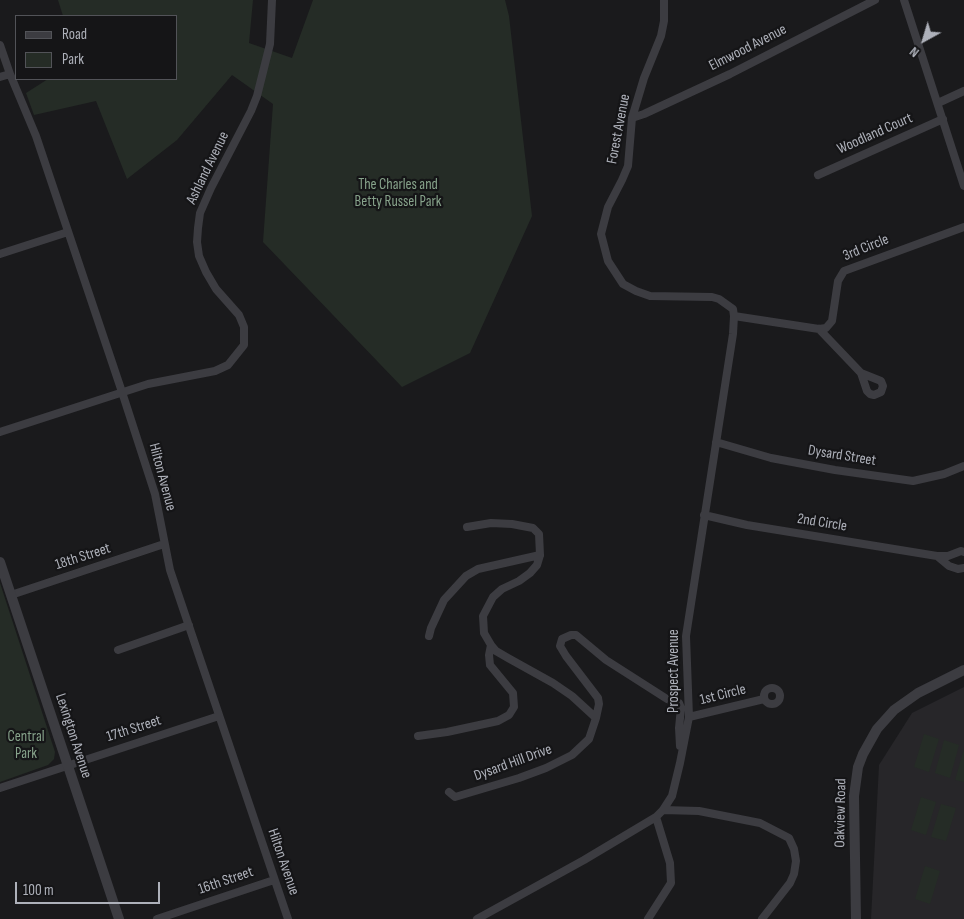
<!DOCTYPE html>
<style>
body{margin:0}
#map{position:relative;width:964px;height:919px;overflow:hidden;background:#1a1a1c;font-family:"Sofia Sans Condensed",sans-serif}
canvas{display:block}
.legend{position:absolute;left:15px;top:15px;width:162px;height:65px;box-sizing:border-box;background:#151517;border:1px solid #525358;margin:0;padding:6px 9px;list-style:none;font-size:15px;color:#aeb1ba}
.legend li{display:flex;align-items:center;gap:10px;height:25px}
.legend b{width:25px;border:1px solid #525358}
.north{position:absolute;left:899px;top:15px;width:50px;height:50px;-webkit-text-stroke:4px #151517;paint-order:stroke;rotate:219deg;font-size:14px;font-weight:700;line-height:20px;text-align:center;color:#aeb1ba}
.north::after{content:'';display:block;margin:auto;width:18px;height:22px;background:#aeb1ba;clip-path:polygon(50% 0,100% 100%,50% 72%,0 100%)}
.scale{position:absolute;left:15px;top:882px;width:145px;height:22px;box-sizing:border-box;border:2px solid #aeb1ba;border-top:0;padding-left:6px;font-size:15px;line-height:18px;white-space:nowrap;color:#aeb1ba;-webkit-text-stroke:4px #151517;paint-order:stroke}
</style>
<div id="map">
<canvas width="964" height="919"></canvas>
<ul class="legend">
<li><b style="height:6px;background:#3c3c41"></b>Road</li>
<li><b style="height:14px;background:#252c26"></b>Park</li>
</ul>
<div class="north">N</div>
<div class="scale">100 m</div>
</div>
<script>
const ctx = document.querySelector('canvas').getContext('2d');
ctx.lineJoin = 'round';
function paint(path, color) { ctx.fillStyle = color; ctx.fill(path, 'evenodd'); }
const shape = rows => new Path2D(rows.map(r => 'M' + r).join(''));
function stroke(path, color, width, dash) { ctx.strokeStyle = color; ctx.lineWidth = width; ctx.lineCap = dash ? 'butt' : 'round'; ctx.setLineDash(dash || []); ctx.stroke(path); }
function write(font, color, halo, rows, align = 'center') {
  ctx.font = font + ' "Sofia Sans Condensed",sans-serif'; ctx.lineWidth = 4.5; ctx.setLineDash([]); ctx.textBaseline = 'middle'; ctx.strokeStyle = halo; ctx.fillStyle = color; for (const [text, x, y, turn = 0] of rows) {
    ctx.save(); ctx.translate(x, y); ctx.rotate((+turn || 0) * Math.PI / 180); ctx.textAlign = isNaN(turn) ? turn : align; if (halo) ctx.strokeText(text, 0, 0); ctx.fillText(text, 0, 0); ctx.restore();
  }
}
paint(shape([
 [964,687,964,919,871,919,879,765,912,713]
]), '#272629');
paint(shape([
 [58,0,253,0,249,43,292,58,313,0,505,0,509,16,532,216,470,353,402,387,263,242,273,104,232,75,177,140,127,179,96,101,34,115,26,93,48,79,176,79,176,16,63,16],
 [0,583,55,752,54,759,48,765,0,782],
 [924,734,939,739,929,772,914,767],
 [944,740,959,745,950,778,935,773],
 [964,749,964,782,955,780],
 [921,797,936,802,926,835,911,830],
 [941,804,956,808,946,841,931,837],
 [925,866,940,871,930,904,915,899]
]), '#252c26');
stroke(shape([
 [904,0,964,186],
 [0,45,10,74,36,136,122,392,155,494,170,570,288,919],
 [0,77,10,74],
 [938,103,964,91],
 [632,118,644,114,730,74,875,0],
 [818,175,943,119],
 [0,254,68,232],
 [734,316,819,329,826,328,832,321,838,281,844,271,964,227],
 [819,329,861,373],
 [861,373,881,381,883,386,881,392,874,395,870,394,867,391,861,373],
 [0,432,148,384,215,371,228,365,244,345,244,327,239,315,216,289,206,272,199,256,197,242,198,228,200,213,211,188,251,111,257,96,270,44,272,0],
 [716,442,771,458,835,470,913,481,944,474,964,466],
 [704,515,747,525,937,556],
 [964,552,961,551,948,556,937,556,949,566,958,569,964,568],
 [11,595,164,544],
 [429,636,431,628,444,600,466,576,478,569,540,555],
 [118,650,189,625],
 '764 696a8 8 0 1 1 16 0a8 8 0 1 1-16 0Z',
 [689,717,764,699],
 [596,718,599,704,598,698,566,656,560,646,562,639,571,635,576,635,606,660,667,699,679,703,681,708,679,728,680,746],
 [418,736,447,732,498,721,509,715,514,707,513,693,490,665,489,655,491,645,484,633,483,616,493,597,502,589,519,581,530,573,537,565,540,555,539,534,533,528,512,524,491,523,467,527],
 [0,788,219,716],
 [449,792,455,797,519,778,546,768,572,755,589,739,596,718,572,696,553,683,508,658,496,651,491,645],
 [663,810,699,811,760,823,789,838,794,849,796,861,794,874,790,883,762,919],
 [157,919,274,880],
 [477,919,584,860,656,817,663,810,672,796,680,763,689,717,686,636,733,334,734,316,733,309,719,299,712,297,650,296,636,291,623,284,608,261,601,234,608,207,622,180,628,166,632,118,644,78,661,36,664,21,664,0],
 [648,919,671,883,670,863,656,817]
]), '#3c3c41', 8);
stroke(shape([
 [0,562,119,919],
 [856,919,854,796,858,767,863,754,877,729,894,710,918,693,964,670]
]), '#3c3c41', 10);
write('15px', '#aeb1ba', '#151517', [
 ["Elmwood Avenue",748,48,-27],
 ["Forest Avenue",619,129,-79],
 ["Woodland Court",875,134,-24],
 ["Ashland Avenue",208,168,-64],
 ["3rd Circle",866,248,-22],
 ["Dysard Street",842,456,9],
 ["Hilton Avenue",162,477,75],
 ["2nd Circle",822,523,9],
 ["18th Street",83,557,-18],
 ["Prospect Avenue",674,671,-90],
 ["1st Circle",723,695,-14],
 ["17th Street",134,729,-18],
 ["Lexington Avenue",73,736,72],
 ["Dysard Hill Drive",513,763,-20],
 ["Oakview Road",841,813,-89],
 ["Hilton Avenue",283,862,71],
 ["16th Street",226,881,-19]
]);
write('15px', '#87a38b', '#151517', [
 ["The Charles and",398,185],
 ["Betty Russel Park",398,202],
 ["Central",26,737],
 ["Park",26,754]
]);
</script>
